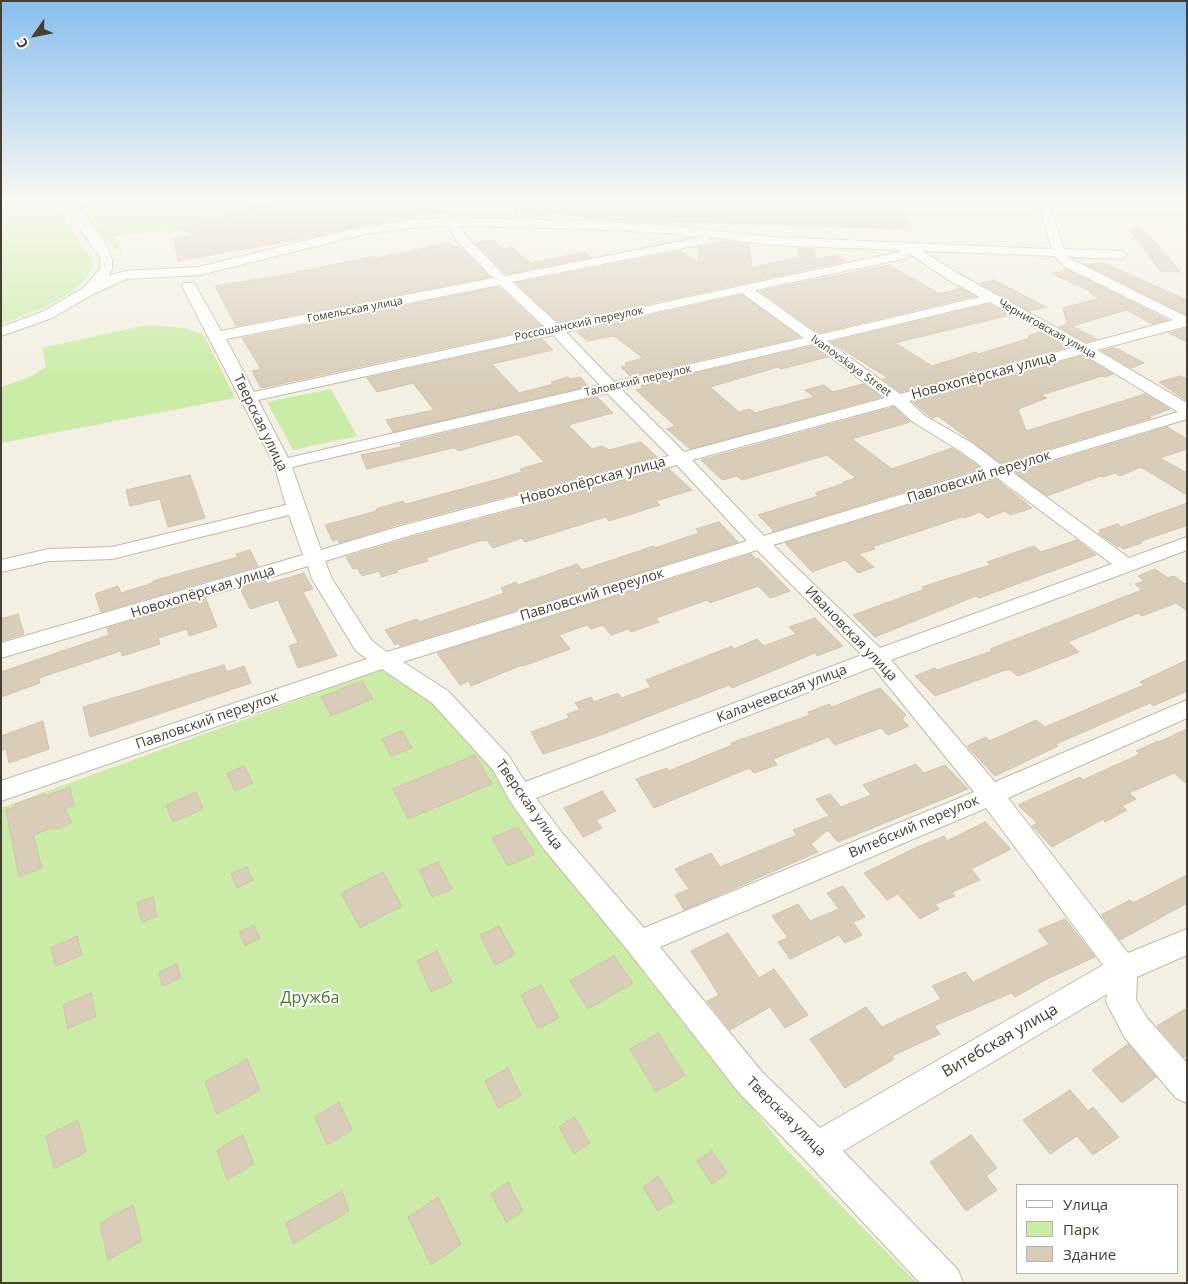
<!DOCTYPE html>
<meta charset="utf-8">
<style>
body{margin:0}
#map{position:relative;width:1188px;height:1284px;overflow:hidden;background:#f3efe2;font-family:"Open Sans",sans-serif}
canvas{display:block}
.frame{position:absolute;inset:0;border:2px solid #453e32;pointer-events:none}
.legend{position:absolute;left:1016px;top:1184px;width:162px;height:90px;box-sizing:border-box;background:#fff;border:1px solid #b5b2ad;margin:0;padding:6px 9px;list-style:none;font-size:15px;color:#453e32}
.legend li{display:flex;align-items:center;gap:10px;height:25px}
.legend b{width:25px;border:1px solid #b5b2ad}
.north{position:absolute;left:10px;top:10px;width:50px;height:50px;-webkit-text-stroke:4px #fff;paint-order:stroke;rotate:237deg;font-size:14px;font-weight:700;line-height:20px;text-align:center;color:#453e32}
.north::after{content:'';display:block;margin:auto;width:18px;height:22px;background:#453e32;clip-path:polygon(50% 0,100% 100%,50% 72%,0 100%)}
</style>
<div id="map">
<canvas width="1188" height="1284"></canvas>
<div class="frame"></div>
<ul class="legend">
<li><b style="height:6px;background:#fff"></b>Улица</li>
<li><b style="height:14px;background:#caeca6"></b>Парк</li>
<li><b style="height:14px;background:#d9cdba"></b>Здание</li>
</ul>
<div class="north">С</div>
</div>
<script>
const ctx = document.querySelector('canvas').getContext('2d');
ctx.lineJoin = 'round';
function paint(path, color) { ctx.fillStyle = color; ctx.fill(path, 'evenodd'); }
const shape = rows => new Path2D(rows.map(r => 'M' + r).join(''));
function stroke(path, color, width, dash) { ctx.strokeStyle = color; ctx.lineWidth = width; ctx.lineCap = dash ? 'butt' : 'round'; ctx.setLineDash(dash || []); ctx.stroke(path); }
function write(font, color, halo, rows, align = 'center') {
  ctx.font = font + ' "Open Sans",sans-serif'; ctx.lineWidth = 4; ctx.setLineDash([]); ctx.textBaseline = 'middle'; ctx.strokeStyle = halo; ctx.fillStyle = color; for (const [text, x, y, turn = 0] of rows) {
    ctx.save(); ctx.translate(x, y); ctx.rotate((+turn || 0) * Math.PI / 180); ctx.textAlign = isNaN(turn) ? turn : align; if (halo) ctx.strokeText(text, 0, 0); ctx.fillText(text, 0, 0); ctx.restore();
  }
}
paint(shape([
 [1,200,54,200,91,260,92,267,85,280,68,294,43,308,1,324],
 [74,200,113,200,124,213,114,200,298,200,256,207,180,229,114,236,122,254,93,228],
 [146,325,185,328,204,335,235,398,1,443,1,387,30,377,46,367,42,348],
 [331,389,357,436,293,450,267,402],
 [383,669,437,692,640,967,783,1146,917,1283,1,1283,1,808]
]), '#caeca6');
const building = shape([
 [298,200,434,200,448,212,430,215,417,214,420,217,361,225,319,236,178,261,174,239,194,236,180,229,256,207,298,200],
 [518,200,899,200,911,229,592,219,552,213,548,216,513,214,518,200],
 [1139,225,1169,258,1180,272,1160,271,1131,231,1139,225],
 [492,240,503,249,511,247,531,263,584,252,591,257,506,274,475,243,492,240],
 [724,241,749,244,752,268,799,257,798,248,814,249,815,260,834,255,846,261,559,323,516,283,680,251,699,263,698,247,724,241],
 [449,243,454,247,459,246,489,277,236,326,215,286,294,273,374,256,376,258,449,243],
 [1101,262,1187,300,1187,315,1087,265,1101,262],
 [889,265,940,294,961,288,975,296,818,333,760,291,889,265],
 [1067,270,1168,320,1152,324,1127,310,1072,326,1097,339,1086,342,1059,327,1067,324,1063,308,1100,298,1089,293,1092,292,1053,274,1067,270],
 [994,280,1046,307,1029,311,980,283,994,280],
 [499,287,542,327,261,388,252,371,261,369,242,338,499,287],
 [742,295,800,337,630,376,621,367,627,366,625,363,643,358,614,336,587,341,577,332,742,295],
 [990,304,1010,315,895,343,932,366,976,352,978,354,1030,338,1028,336,1040,332,1067,347,900,392,883,379,888,378,831,342,990,304],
 [1187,328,1187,342,1169,333,1187,328],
 [542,339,553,350,492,364,519,393,554,384,551,382,568,377,570,379,580,377,588,386,393,432,386,420,434,410,413,383,377,392,367,378,542,339],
 [813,346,828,357,781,369,778,367,710,387,739,412,750,409,755,413,814,397,805,390,824,385,833,392,863,384,881,397,690,449,667,429,675,426,636,390,643,388,641,386,813,346],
 [1113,348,1118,349,1144,363,1131,368,1102,351,1113,348],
 [1083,356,1113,374,1105,377,1102,376,1041,395,1047,398,1018,409,1026,431,1145,394,1170,409,1148,417,1151,418,1001,463,938,416,933,418,929,416,913,402,1083,356],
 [1180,376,1187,379,1187,401,1159,382,1180,376],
 [597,397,613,413,568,425,592,449,602,446,609,450,641,442,657,457,400,524,339,543,337,539,333,541,325,525,377,511,376,509,403,501,406,504,488,482,522,472,520,469,544,462,518,434,458,451,455,448,452,448,367,469,361,455,402,447,400,444,597,397],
 [894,407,910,422,852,439,892,469,952,448,981,468,772,532,773,530,758,515,818,496,815,493,845,483,843,482,856,478,827,455,742,480,737,476,722,480,701,460,894,407],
 [1167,427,1187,439,1187,449,1160,458,1187,473,1187,495,1141,467,1120,476,1115,473,1103,477,1101,476,1047,496,1016,473,1167,427],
 [669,469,692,490,656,501,660,505,609,521,605,517,525,542,522,538,493,548,487,540,479,541,426,558,428,561,397,570,398,572,382,577,379,571,362,576,357,568,353,569,346,557,416,536,669,469],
 [190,475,205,518,168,527,160,499,130,506,126,490,190,475],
 [996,479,1032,508,1010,515,1005,511,987,518,980,512,964,518,962,517,872,547,875,549,859,554,874,567,858,573,845,560,812,572,785,543,996,479],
 [1187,503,1187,527,1185,526,1141,541,1142,543,1123,549,1120,546,1118,547,1098,533,1101,532,1099,530,1118,524,1121,527,1187,503],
 [719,522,738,542,400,646,399,643,395,645,385,630,417,619,419,622,482,601,504,593,501,588,516,582,518,585,577,564,582,570,654,546,655,548,699,533,696,529,719,522],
 [1077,540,1096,555,979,598,976,596,875,637,853,615,925,589,922,587,990,565,987,562,1034,546,1041,552,1077,540],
 [250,550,258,566,101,612,95,594,118,586,121,593,153,583,153,581,238,557,236,554,250,550],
 [751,554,756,559,758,558,790,591,770,598,758,586,710,603,707,600,656,618,659,622,631,632,628,629,611,635,603,625,591,629,587,625,559,635,570,649,523,666,522,665,471,686,469,681,460,685,437,653,751,554],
 [1155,569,1168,578,1174,576,1187,585,1187,611,1176,603,1142,616,1138,613,1068,642,1079,652,1018,676,1010,670,1005,670,935,696,915,676,935,668,937,670,992,651,990,649,1142,590,1135,584,1144,581,1138,576,1155,569],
 [304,573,313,589,303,592,337,656,298,668,289,646,298,643,278,600,250,609,240,588,266,581,267,584,304,573],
 [206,599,217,627,189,636,187,629,158,638,160,644,122,656,121,651,39,678,40,683,1,697,1,672,109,635,107,628,206,599],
 [18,614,24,634,1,641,1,619,18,614],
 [815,618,843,646,817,656,815,653,732,688,729,685,598,736,543,754,531,732,569,718,567,714,580,710,575,703,591,697,594,702,618,693,622,698,651,687,646,680,732,646,734,649,757,639,764,646,796,634,789,627,815,618],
 [1187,660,1187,691,1153,706,1150,703,1056,744,1058,746,995,776,967,746,986,737,990,741,1036,720,1045,727,1144,685,1140,682,1187,660],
 [224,665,227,672,244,666,251,683,90,737,83,707,224,665],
 [362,681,373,699,331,716,321,697,362,681],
 [880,688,906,715,902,719,909,726,888,735,881,728,835,745,828,737,773,759,777,765,754,773,749,768,654,808,636,779,667,768,669,771,732,745,731,743,810,715,808,712,830,704,832,707,880,688],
 [43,721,49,749,9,763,6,749,1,751,1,736,43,721],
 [1187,729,1187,784,1174,773,1129,793,1136,799,1122,806,1127,810,1105,822,1103,819,1052,847,1032,826,1037,823,1018,805,1080,777,1083,780,1140,754,1136,751,1158,741,1159,742,1187,729],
 [402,731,412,748,391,756,382,739,402,731],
 [475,755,492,784,408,819,393,789,475,755],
 [916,764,924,773,945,765,968,789,838,842,828,830,811,844,818,852,684,910,675,895,689,889,675,869,711,853,720,867,797,835,793,830,829,816,816,799,830,794,841,807,871,795,863,785,916,764],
 [244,766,253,783,235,791,227,773,244,766],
 [70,787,74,805,65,809,72,822,60,828,49,829,33,835,42,868,19,877,6,810,16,807,15,804,45,793,46,796,70,787],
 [602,791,616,811,596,820,602,828,583,837,564,808,602,791],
 [196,792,203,809,173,822,166,805,196,792],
 [985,822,1011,849,971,869,980,880,952,892,955,896,935,904,939,909,920,919,898,894,887,900,864,873,915,848,944,836,947,841,985,822],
 [518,827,535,854,508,866,492,838,518,827],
 [438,862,452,889,432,897,419,870,438,862],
 [247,867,253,880,237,888,231,874,247,867],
 [383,872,402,906,360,928,341,893,383,872],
 [1187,875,1187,903,1120,940,1101,915,1130,900,1133,903,1187,875],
 [843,886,865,917,853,922,862,935,845,943,839,935,790,959,778,942,788,938,772,916,798,904,810,921,839,909,827,893,843,886],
 [153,897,157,916,142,922,137,903,153,897],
 [1065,919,1095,957,1047,979,1015,997,1011,993,934,1026,940,1034,892,1056,894,1059,845,1088,810,1039,866,1007,882,1027,941,999,932,986,965,972,973,982,1049,944,1038,930,1065,919],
 [254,925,260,938,245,946,239,932,254,925],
 [499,926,515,955,495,965,480,935,499,926],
 [728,933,759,978,774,969,808,1015,785,1028,770,1007,730,1030,707,1001,719,995,691,951,728,933],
 [77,936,82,955,56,966,51,948,77,936],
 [437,951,452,982,431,992,417,961,437,951],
 [614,956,633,983,588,1009,570,981,614,956],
 [177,964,181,978,162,986,159,972,177,964],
 [541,985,559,1018,538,1029,521,995,541,985],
 [91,993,96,1016,68,1029,63,1005,91,993],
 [1187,1008,1187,1055,1184,1057,1157,1026,1187,1008],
 [658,1033,685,1075,656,1092,630,1049,658,1033],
 [1128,1044,1156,1077,1122,1103,1092,1070,1128,1044],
 [247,1059,260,1090,217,1114,205,1082,247,1059],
 [508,1068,521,1095,498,1108,485,1081,508,1068],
 [1070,1090,1088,1111,1093,1107,1119,1137,1093,1155,1077,1136,1050,1154,1023,1120,1070,1090],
 [339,1102,352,1130,327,1145,315,1117,339,1102],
 [574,1117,590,1143,574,1154,559,1127,574,1117],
 [78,1120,86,1152,54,1169,46,1136,78,1120],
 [243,1135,254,1164,227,1180,217,1150,243,1135],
 [971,1135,997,1168,986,1176,997,1190,966,1211,930,1162,971,1135],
 [712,1150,727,1173,712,1184,697,1161,712,1150],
 [658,1176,674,1201,658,1211,643,1187,658,1176],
 [508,1182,523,1211,506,1222,491,1194,508,1182],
 [342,1191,349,1211,293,1244,286,1223,342,1191],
 [438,1197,461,1244,431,1265,408,1217,438,1197],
 [133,1205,142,1241,108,1260,100,1223,133,1205]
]);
paint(building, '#d9cdba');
stroke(building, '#d1c3a9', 1);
const minor = shape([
 [1037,200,1048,200,1064,249,1121,251,1127,255,1121,259,1067,257,1187,317,1187,326,1097,350,1187,403,1187,419,1012,472,1129,558,1187,537,1187,550,891,660,995,782,1187,700,1187,718,1008,798,1128,953,1187,929,1187,955,1137,977,1136,1000,1147,1018,1187,1063,1187,1103,1176,1098,1125,1038,1106,1002,1107,994,843,1151,958,1270,963,1283,920,1283,805,1160,740,1094,629,952,544,849,510,801,493,770,432,703,382,669,1,801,1,781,367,659,356,651,312,579,308,566,1,658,1,643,303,555,289,515,112,559,49,561,1,572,1,560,49,549,112,547,286,505,274,464,182,286,184,283,194,283,221,331,493,278,456,240,448,226,411,228,361,235,199,275,127,279,93,294,52,318,1,336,1,327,42,312,83,288,100,269,100,259,95,249,97,246,105,246,112,259,112,269,108,276,126,271,199,267,361,227,411,220,452,218,587,221,665,225,772,237,1052,249,1037,200],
 [460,226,587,229,665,233,702,237,505,276,465,235,460,226],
 [708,237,772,245,900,250,899,252,559,325,512,282,704,244,708,243,710,240,708,237],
 [922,251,1054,256,1065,267,1173,320,1086,344,957,273,922,251],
 [910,254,947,279,980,297,818,335,755,290,903,259,907,258,910,254],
 [500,285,546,328,254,392,226,339,500,285],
 [742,293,804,338,614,382,566,332,742,293],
 [990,302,1072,348,900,394,827,341,990,302],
 [553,335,600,385,288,458,258,400,553,335],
 [813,344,885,398,684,452,621,389,813,344],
 [1083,354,1178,412,1001,465,972,443,925,416,909,401,1083,354],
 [607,393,669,456,401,526,321,550,292,467,607,393],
 [894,405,913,422,960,451,985,469,764,536,692,460,894,405],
 [677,465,747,541,387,652,372,641,332,579,325,561,415,534,677,465],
 [996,477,1112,564,880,648,773,545,996,477],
 [757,550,862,655,525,782,509,756,448,691,403,662,757,550],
 [873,667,974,792,644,928,562,833,536,798,873,667],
 [986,808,1103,965,820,1128,762,1072,660,947,986,808]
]);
const tertiary = shape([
 [61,200,75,200,109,249,106,252,96,252,61,200]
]);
stroke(minor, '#c2baa7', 2);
stroke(tertiary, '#c2baa7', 2);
paint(minor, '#fff');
paint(tertiary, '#fff');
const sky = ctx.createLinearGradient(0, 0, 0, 380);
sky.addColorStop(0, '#87beee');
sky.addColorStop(0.53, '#faf8f2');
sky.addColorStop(1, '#faf8f200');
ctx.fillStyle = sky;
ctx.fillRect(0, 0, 1188, 380);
write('11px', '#453e32', '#fff', [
 ["Гомельская улица",355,310,-11],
 ["Россошанский переулок",579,324,-12],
 ["Черниговская улица",1047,329,29],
 ["Ivanovskaya Street",851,366,36],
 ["Таловский переулок",638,381,-13]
]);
write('14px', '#453e32', '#fff', [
 ["Новохопёрская улица",984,376,-15],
 ["Тверская улица",260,423,64],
 ["Павловский переулок",979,477,-17],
 ["Новохопёрская улица",593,481,-15],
 ["Новохопёрская улица",203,592,-17],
 ["Павловский переулок",592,595,-17],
 ["Ивановская улица",851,634,46],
 ["Калачеевская улица",782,694,-21],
 ["Павловский переулок",207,721,-19],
 ["Тверская улица",529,805,55],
 ["Витебский переулок",914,827,-23],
 ["Тверская улица",786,1117,45]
]);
write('16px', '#407c21', '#fff', [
 ["Дружба",310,998]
]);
write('16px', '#453e32', '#fff', [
 ["Витебская улица",1000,1041,-30]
]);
</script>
